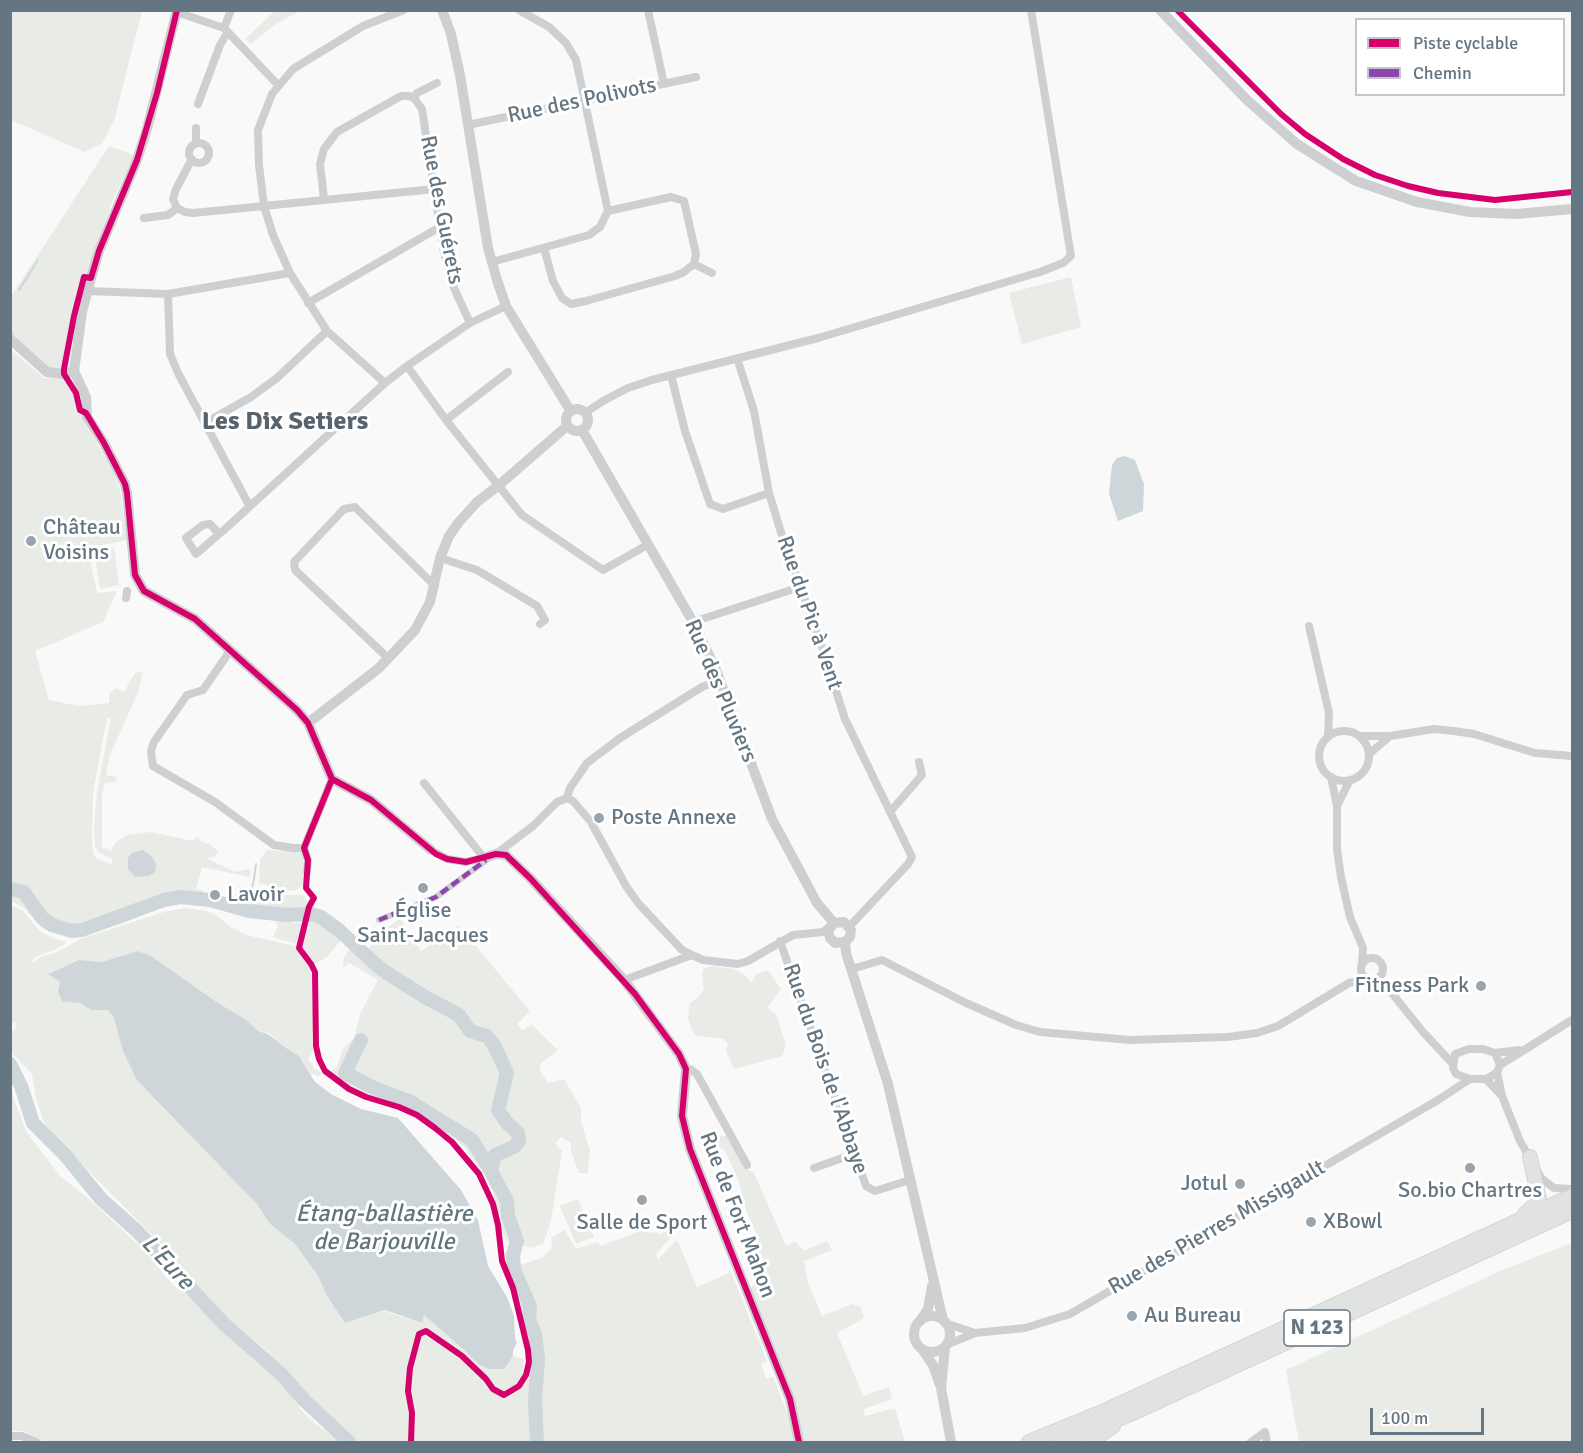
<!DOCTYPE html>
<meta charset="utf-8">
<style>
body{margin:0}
#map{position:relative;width:1583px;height:1453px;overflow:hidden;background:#f9f9f9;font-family:Signika,sans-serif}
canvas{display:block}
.frame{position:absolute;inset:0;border:12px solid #657683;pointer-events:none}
.legend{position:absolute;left:1355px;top:18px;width:210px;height:78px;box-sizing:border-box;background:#fff;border:2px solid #c1c8cd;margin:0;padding:8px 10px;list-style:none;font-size:18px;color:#657683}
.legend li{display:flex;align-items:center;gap:12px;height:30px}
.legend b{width:30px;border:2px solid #c1c8cd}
.scale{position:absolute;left:1370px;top:1408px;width:114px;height:27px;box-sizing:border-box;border:3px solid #657683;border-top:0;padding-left:8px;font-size:18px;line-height:21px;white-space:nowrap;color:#657683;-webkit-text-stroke:4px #fff;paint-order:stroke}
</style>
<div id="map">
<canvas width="1583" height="1453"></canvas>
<div class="frame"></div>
<ul class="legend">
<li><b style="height:8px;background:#d6006c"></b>Piste cyclable</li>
<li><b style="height:8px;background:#8e44ad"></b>Chemin</li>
</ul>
<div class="scale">100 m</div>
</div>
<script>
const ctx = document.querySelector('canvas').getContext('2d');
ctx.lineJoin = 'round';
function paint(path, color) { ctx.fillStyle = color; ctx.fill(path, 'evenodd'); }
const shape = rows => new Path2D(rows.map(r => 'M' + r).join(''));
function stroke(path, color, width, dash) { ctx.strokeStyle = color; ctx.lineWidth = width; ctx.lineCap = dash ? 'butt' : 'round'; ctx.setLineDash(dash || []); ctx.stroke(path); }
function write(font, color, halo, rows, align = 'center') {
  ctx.font = font + ' Signika,sans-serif'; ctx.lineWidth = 6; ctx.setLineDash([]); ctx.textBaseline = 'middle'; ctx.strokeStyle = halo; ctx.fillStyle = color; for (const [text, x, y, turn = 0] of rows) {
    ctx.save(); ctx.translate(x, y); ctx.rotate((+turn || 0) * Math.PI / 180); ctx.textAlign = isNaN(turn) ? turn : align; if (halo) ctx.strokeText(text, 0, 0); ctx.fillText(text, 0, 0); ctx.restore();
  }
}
paint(shape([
 [11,10,142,11,114,121,102,143,85,152,11,120],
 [276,10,300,11,274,25,251,44,245,39],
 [109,146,134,155,111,204,88,276,82,275,68,332,62,370,48,369,11,333,10,298],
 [1071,277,1081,327,1022,344,1009,293],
 [10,349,44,378,63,377,75,396,78,410,85,424,112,469,120,490,127,540,88,548,97,593,117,591,103,622,35,651,49,700,68,704,80,706,109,703,109,694,116,688,124,692,135,673,143,671,138,692,110,755,106,775,117,777,115,782,105,783,102,793,102,847,111,851,116,842,127,835,151,832,193,841,197,836,201,842,210,844,218,852,215,857,206,858,235,872,250,869,250,877,202,867,196,889,203,890,202,894,179,894,159,898,75,928,65,927,55,922,40,909,30,894,23,890,11,887],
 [107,718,111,718,97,791,94,827,95,846,98,852,112,859,112,864,99,860,93,854,92,836,93,793],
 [114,547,119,585,100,589,94,550],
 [267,850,303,852,304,883,299,888,294,891,283,890,259,883,260,859],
 [254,887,284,895,303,895,308,903,306,909,250,907],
 [10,891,22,893,41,918,60,930,81,931,142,910,143,915,121,924,74,938,55,933,42,928,24,908,11,901],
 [10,905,22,910,40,931,52,938,67,942,57,949,35,957,31,962,34,962,41,957,55,953,83,938,164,912,185,908,206,911,219,917,229,926,246,935,295,946,300,952,309,964,313,982,312,1005,316,1010,312,1037,314,1050,308,1059,314,1068,323,1074,319,1076,310,1073,299,1056,286,1048,269,1033,258,1031,245,1019,218,1003,151,956,138,951,101,962,79,960,49,973,60,982,80,1003,91,1010,108,1010,114,1018,119,1031,257,1204,270,1224,295,1244,318,1276,327,1296,345,1323,384,1311,421,1323,424,1315,463,1349,478,1364,503,1369,513,1356,524,1359,522,1379,516,1386,519,1389,527,1379,532,1360,529,1337,506,1261,505,1253,509,1249,520,1264,523,1264,542,1258,552,1248,551,1238,565,1230,576,1249,598,1242,601,1246,640,1231,663,1234,659,1223,669,1223,674,1234,656,1254,658,1259,677,1240,697,1287,731,1272,767,1361,761,1364,766,1379,773,1377,788,1415,795,1442,352,1442,328,1420,283,1367,259,1344,210,1305,174,1265,162,1245,52,1134,43,1120,36,1098,32,1074,11,1052,11,1031,15,1029,16,1023,13,1023,11,1028],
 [274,918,294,923,303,923,300,939,297,944,273,937,278,926],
 [310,918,317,920,342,939,327,957,314,965,310,957,302,949,307,929,310,928,308,926],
 [400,918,421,951,459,926,530,1011,517,1024,522,1030,532,1025,558,1050,540,1064,540,1071,548,1083,564,1079,581,1108,581,1121,590,1151,588,1173,579,1173,571,1151,571,1143,561,1137,555,1143,562,1151,551,1221,543,1244,531,1248,522,1245,518,1235,513,1247,503,1236,493,1192,481,1170,463,1146,438,1127,405,1106,367,1094,342,1081,331,1072,337,1066,343,1049,354,1038,360,1014,378,980,349,963,343,968,344,958,350,948,360,954,370,947,381,933],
 [711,966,734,969,745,975,751,982,757,974,768,970,781,989,767,1008,776,1014,786,1045,782,1056,734,1069,726,1051,728,1044,724,1039,697,1036,693,1032,688,1019,690,1003,698,997,704,989,702,975,703,969],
 [11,1091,26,1131,60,1176,90,1200,145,1251,174,1286,182,1291,243,1350,276,1378,292,1394,301,1410,312,1421,341,1442,44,1442,26,1432,10,1430],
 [719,1136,728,1136,744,1168,754,1173,786,1246,795,1241,804,1251,827,1241,832,1250,804,1261,808,1283,822,1316,852,1304,861,1307,864,1318,837,1333,863,1396,889,1387,892,1399,864,1409,865,1416,895,1408,905,1442,803,1442,750,1288,766,1276,752,1245,759,1240,746,1210,738,1179,725,1151,719,1147],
 [578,1199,594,1237,576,1244,560,1206],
 [1572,1243,1572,1442,1299,1442,1286,1370,1500,1271]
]), '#e8ebe6');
paint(shape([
 [1125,456,1135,460,1144,484,1143,511,1118,521,1109,494,1112,465,1117,458],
 [143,850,152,857,156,864,155,872,148,876,135,877,128,869,128,858,132,853],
 [138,951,151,956,218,1003,245,1019,258,1031,268,1034,286,1048,299,1056,315,1082,331,1094,361,1109,398,1118,461,1190,478,1220,488,1266,507,1297,514,1316,515,1338,517,1343,513,1350,513,1356,504,1369,490,1369,478,1364,463,1349,424,1315,422,1323,385,1310,345,1323,327,1296,318,1276,295,1244,270,1224,257,1204,137,1080,123,1051,114,1018,108,1010,91,1010,80,1003,62,1001,58,992,60,982,48,974,79,960,101,962]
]), '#ced6d9');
stroke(shape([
 [19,290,38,260],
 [10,332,13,334],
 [247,911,254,879,256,864]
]), '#ced6d9', 2);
stroke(shape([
 [10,889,24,892,42,918,52,925,72,931,82,930,164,900,180,897,210,900,249,911,287,915,311,914,321,917,340,931,374,963,387,973,425,997,459,1015,470,1031,487,1036,494,1045,507,1073,498,1110,507,1123,518,1133,519,1141,514,1147,495,1155,491,1171,507,1201,508,1216,517,1241,513,1255,514,1270,530,1306,529,1320,535,1334,538,1359,535,1400,537,1442],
 [361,1040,345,1073,374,1088,409,1101,472,1140,491,1171],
 [10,1064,21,1086,33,1123,66,1156,101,1199,137,1231,224,1324,280,1373,305,1401,349,1442]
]), '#ced6d9', 14);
const primary = shape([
 [1525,1214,1536,1204,1539,1199,1530,1157],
 [1029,1442,1100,1413,1572,1196],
 [1060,1442,1135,1412,1572,1211],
 [1090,1442,1113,1426]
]);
stroke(primary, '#d5d6d7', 16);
stroke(shape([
 [379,920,436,897,488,859]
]), '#cecfd0', 6);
stroke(shape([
 [648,10,664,84],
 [176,12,224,28,278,85],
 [224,28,231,10],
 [414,98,417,93,437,83],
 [198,104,220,45,228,32],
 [468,125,696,77],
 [196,128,196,143],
 '189 153a10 10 0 1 1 20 0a10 10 0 1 1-20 0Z',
 [192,159,176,189,173,199,177,208,185,212,193,213,435,189],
 [324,199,320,164,324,149,337,132,401,96,409,96,414,98,422,109,444,253,454,288,470,323],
 [144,218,168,215,177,208],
 [544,248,553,281,562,298,571,304,586,301,675,276,684,272,694,264,696,254,684,201,671,197,608,211],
 [492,262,589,235,600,227,608,211,576,60,566,43,549,27,519,10],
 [694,264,712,273],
 [87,291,168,294,290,273],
 [168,294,170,354,179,375,249,505],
 [308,303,440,227],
 [737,358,754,411,769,493,783,539,818,635,845,719,912,857,908,864,849,927],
 [407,366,446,420,522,515,603,570,649,544],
 [671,375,685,431,710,504,723,509,769,493],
 [385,383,327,331,290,273,273,235,264,206,259,165,258,130,272,94,293,69,363,26,404,10],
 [585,413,603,401,628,388,652,380,818,338,1040,272,1063,263,1071,256,1031,10],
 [446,420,508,372],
 [205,423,251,397,277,378,327,331],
 [219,534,210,524,203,525,186,538,196,554,219,534,224,530,385,383,407,366,470,323,506,306],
 [440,558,477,570,537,606,545,620,540,624],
 [126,598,127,591],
 [693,622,800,587],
 [1309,626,1329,713,1328,737],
 [230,651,203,690,187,695,154,742,151,751,153,766,215,802,274,845,293,848,304,848],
 [389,659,295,570,294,562,344,509,355,507,435,586],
 '1319 756a25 25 0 1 1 50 0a25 25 0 1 1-50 0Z',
 [1359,736,1390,736,1434,729,1454,731,1474,734,1535,753,1572,756],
 [1369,754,1389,737],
 [1331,777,1337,806,1337,849,1341,877,1350,917,1363,948,1362,963],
 [424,783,484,858,466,862,447,859,431,850],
 [567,798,573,801,591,822,626,886,638,903,682,950,692,955,703,960,738,964,748,961,793,935,823,932,829,927],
 [1337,806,1350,780],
 [890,812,922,775,919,762],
 [496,854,533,826,557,802,567,798,570,788,587,763,620,738,702,687,720,680],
 [307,872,308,860,304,848,332,779],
 [780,941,866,1186,875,1191,910,1180],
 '1361 969a11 11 0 1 1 22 0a11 11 0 1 1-22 0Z',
 [852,969,882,960,964,1002,1016,1025,1040,1032,1130,1040,1228,1037,1257,1033,1278,1026,1349,983,1367,979],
 [624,980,692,955],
 [1374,980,1391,992,1423,1032,1452,1063],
 [1495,1053,1519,1050],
 [1500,1065,1572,1020],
 [686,1069,690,1069,697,1074,747,1165],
 [1497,1072,1502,1096,1520,1141,1542,1179,1554,1188,1572,1189],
 [1486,1079,1495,1074,1498,1070,1500,1065,1495,1053,1483,1049,1469,1049,1455,1054,1453,1068,1456,1074,1470,1079,1486,1079,1502,1096],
 [814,1168,854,1154],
 [945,1323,975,1333],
 [946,1345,975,1333,1025,1328,1070,1314,1438,1100,1470,1079],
 [10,1436,22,1436,36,1442],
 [1251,1442,1265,1432,1267,1442]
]), '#cecfd0', 8);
stroke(shape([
 [442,10,451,34,460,75,488,248,497,280,506,306,570,410],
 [1160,10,1247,100,1297,144,1356,181,1417,202,1470,212,1516,214,1572,209],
 [10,339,47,372,64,374,74,371],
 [74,371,86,397,87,417,104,443,125,484,127,493,135,575,144,591,195,619,297,710,308,723,332,779,371,800,431,850],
 [74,371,82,312,91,278,99,251,137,160,147,129,177,10],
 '566 420a11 11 0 1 1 22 0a11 11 0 1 1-22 0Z',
 [582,430,693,622,716,670,772,819,817,903,834,923],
 [308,723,379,668,415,630,430,602,440,558,449,536,459,522,477,502,498,486,567,426],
 [484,858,496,854,506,855,530,878,624,980,679,1054,686,1069,682,1116,690,1149,790,1399,799,1442],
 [845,942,835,943,830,938,828,931,834,923,844,922,851,930,850,937,845,942,846,953,888,1084,943,1320],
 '914 1334a18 18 0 1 1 36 0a18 18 0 1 1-36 0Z',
 [920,1321,928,1309,932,1286],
 [945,1347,941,1388,951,1442],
 [922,1349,933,1365,940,1385]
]), '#cecfd0', 10);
stroke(primary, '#e1e2e2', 14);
stroke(shape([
 [379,920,436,897,486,860]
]), '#8e44ad', 4.5, [9, 4.5]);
stroke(shape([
 [177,10,157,93,137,160,99,251,91,278,84,277,74,316,64,369,64,374,76,393,80,410,86,413,104,443,125,484,127,493,135,575,144,591,195,619,297,710,308,723,332,779,371,800,436,854,447,859,466,862,496,854,506,855,530,878,635,994,679,1054,686,1069,682,1116,690,1149,790,1399,799,1442],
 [1177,10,1281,114,1305,134,1343,159,1375,175,1408,186,1438,193,1495,200,1572,192],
 [332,779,304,848,308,860,306,888,314,898,309,907,299,948,311,964,315,972,316,1046,319,1059,325,1071,349,1089,366,1097,399,1107,417,1115,435,1128,452,1142,479,1174,493,1204,498,1225,502,1261,513,1288,528,1350,529,1362,526,1375,519,1386,504,1395,493,1389,486,1379,462,1356,426,1331,419,1334,410,1368,408,1391,412,1413,411,1442]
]), '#d6006c', 6);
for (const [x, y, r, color] of [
 [31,541,6,"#99a4ac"],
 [599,818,6,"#99a4ac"],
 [423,888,6,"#99a4ac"],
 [215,895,6,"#99a4ac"],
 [1481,986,6,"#99a4ac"],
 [1470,1168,6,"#99a4ac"],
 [1240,1184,6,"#99a4ac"],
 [642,1200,6,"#99a4ac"],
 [1311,1222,6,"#99a4ac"],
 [1132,1316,6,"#99a4ac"]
]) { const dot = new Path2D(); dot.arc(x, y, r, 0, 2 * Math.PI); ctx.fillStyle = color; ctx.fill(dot); stroke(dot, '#fff', 2); }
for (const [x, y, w] of [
 [1317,1328,66]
]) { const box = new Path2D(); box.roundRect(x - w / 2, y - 18, w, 36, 4.5); ctx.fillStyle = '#fff'; ctx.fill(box); stroke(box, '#657683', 1.5); }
write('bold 21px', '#657683', null, [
 ["N 123",1317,1328]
]);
write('22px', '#657683', '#fff', [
 ["Rue des Polivots",582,101,-12],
 ["Rue des Guérets",441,210,79],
 ["Rue du Pic à Vent",809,613,71],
 ["Rue des Pluviers",720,691,67],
 ["Rue du Bois de l'Abbaye",825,1069,71],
 ["Rue de Fort Mahon",737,1215,69],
 ["Rue des Pierres Missigault",1217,1228,-30]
]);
write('22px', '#657683', '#fff', [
 ["Château",43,528],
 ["Voisins",43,553],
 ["Poste Annexe",611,818],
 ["Lavoir",227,895],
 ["Église",423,911,"center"],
 ["Saint-Jacques",423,936,"center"],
 ["Fitness Park",1469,986,"right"],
 ["Jotul",1228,1184,"right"],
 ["So.bio Chartres",1470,1191,"center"],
 ["XBowl",1323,1222],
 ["Salle de Sport",642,1223,"center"],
 ["Au Bureau",1144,1316]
], 'left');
write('italic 24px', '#60757c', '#fff', [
 ["Étang-ballastière",384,1215],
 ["de Barjouville",384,1243],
 ["L'Eure",167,1263,47]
]);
write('bold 26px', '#57646e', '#fff', [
 ["Les Dix Setiers",285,422]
]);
</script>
